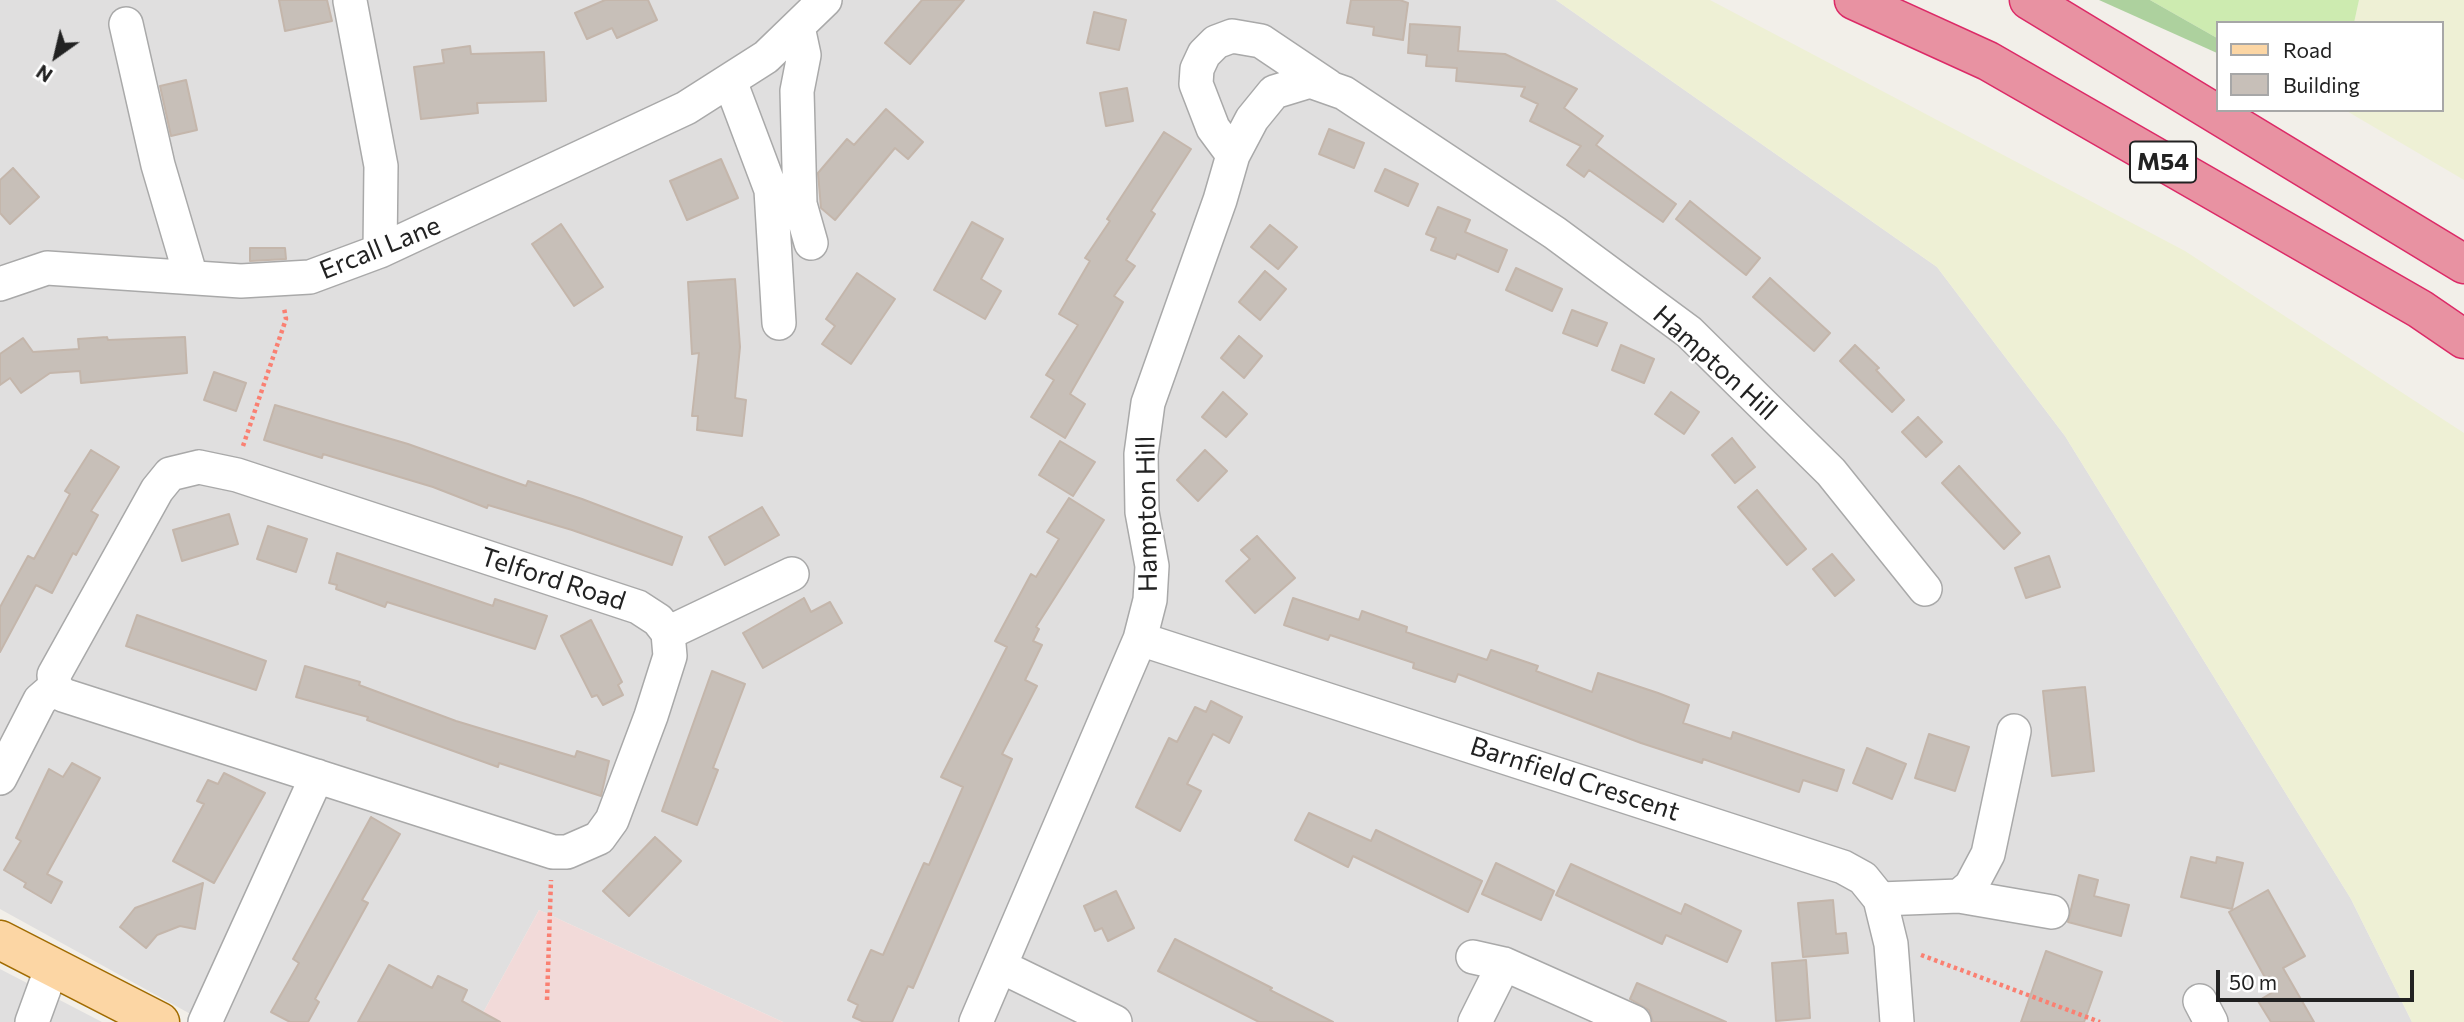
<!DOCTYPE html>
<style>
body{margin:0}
#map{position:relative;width:2464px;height:1022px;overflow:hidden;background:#f2efe9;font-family:Commissioner,sans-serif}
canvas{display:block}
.legend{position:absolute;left:2216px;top:21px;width:228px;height:91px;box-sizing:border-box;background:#fff;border:2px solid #a7a7a7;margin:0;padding:9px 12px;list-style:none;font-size:21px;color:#222}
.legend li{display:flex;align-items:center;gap:14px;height:35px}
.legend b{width:35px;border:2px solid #a7a7a7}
.north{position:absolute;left:21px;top:21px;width:70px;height:70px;-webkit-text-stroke:5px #fff;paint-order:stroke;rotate:214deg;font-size:19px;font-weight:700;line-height:28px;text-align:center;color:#222}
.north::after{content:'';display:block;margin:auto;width:24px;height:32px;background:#222;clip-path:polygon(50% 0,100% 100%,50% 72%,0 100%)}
.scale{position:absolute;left:2216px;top:970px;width:198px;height:32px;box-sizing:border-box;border:4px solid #222;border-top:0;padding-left:9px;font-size:21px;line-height:24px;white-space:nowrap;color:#222;-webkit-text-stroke:5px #fff;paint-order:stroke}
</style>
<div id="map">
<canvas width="2464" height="1022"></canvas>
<ul class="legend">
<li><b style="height:9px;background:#fcd6a4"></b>Road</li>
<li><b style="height:19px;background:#c7bfb8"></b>Building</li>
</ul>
<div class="north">N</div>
<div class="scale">50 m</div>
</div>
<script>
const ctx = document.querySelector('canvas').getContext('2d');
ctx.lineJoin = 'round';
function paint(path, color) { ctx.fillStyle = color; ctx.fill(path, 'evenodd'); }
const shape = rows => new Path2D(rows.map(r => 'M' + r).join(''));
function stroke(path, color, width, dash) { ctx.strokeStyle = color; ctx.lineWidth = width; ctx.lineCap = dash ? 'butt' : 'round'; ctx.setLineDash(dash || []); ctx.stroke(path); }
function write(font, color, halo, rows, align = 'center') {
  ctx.font = font + ' Commissioner,sans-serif'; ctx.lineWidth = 5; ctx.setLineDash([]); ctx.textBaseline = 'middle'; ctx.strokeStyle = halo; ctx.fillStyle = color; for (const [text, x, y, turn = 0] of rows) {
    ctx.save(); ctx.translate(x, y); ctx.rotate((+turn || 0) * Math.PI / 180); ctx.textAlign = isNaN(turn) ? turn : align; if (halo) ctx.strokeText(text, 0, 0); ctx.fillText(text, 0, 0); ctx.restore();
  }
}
paint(shape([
 [0,0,1556,0,1937,267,2065,436,2351,899,2412,1022,783,1022,539,910,478,1022,205,1022,0,909],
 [0,969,102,1022,0,1022]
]), '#e0dfdf');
paint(shape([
 [539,910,783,1022,478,1022]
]), '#f2dad9');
paint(shape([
 [1556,0,1710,0,2185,251,2464,433,2464,1022,2412,1022,2351,899,2065,436,1937,267],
 [2359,0,2464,0,2464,180,2345,110,2441,110,2441,23,2354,23]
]), '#eef0d5');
paint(shape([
 [2150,0,2359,0,2354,23,2217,23,2217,38]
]), '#cdebb0');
paint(shape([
 [2099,0,2150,0,2217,38,2217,53]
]), '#add19e');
const building = shape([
 [279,0,327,0,332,21,285,31,279,0],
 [605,0,648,0,657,20,617,38,612,28,587,39,575,13,605,0],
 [922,0,964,0,910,64,885,43,922,0],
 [1351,0,1400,0,1408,3,1403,40,1373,35,1374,27,1347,23,1351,0],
 [1094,12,1126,20,1119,50,1087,43,1094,12],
 [1410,24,1460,27,1458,51,1505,54,1577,89,1564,108,1603,136,1596,145,1676,204,1663,222,1589,170,1584,177,1567,165,1581,146,1530,121,1538,104,1521,96,1525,87,1456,81,1457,68,1426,66,1427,55,1408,53,1410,24],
 [470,46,471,54,544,52,546,101,477,103,478,113,421,119,414,67,444,63,442,50,470,46],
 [186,80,197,130,171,136,160,86,186,80],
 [1127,88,1133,121,1106,126,1100,93,1127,88],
 [886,109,923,142,908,159,895,148,835,220,821,208,818,173,847,139,854,145,886,109],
 [1329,129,1364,143,1354,168,1319,154,1329,129],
 [1164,132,1191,149,1151,211,1155,214,1126,260,1135,266,1114,296,1123,302,1070,394,1085,404,1065,438,1031,417,1054,380,1046,375,1078,325,1059,314,1090,261,1085,258,1110,221,1107,219,1164,132],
 [721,159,738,198,687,220,670,181,721,159],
 [13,168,39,197,10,224,0,213,0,180,13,168],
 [1385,169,1418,184,1408,206,1375,191,1385,169],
 [1690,201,1760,258,1746,275,1676,219,1690,201],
 [1438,207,1470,220,1465,232,1507,250,1498,272,1457,254,1455,259,1431,250,1436,238,1426,234,1438,207],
 [972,222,1003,239,981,279,1001,291,985,319,934,290,972,222],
 [561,224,603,287,574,306,532,244,561,224],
 [1270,225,1297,247,1278,269,1251,247,1270,225],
 [250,248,285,248,286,259,250,261,250,248],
 [1516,268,1562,289,1552,311,1506,290,1516,268],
 [1265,271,1286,289,1260,320,1239,302,1265,271],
 [857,273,895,299,851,364,822,344,835,326,826,319,857,273],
 [1770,278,1830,333,1814,351,1753,297,1770,278],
 [735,279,740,347,735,398,746,400,742,436,697,430,698,416,692,416,699,353,692,354,688,282,735,279],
 [1572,310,1607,323,1597,346,1563,333,1572,310],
 [1239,336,1262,356,1244,378,1221,358,1239,336],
 [107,337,108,340,185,337,187,373,81,383,80,371,50,373,21,393,10,378,0,385,0,354,23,338,33,352,79,349,78,339,107,337],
 [1621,345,1654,359,1644,383,1612,370,1621,345],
 [1855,345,1879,368,1876,370,1904,400,1892,412,1840,361,1855,345],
 [214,372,246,383,236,411,204,400,214,372],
 [1223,392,1247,414,1226,437,1202,417,1223,392],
 [1671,392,1699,412,1684,434,1655,414,1671,392],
 [275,405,408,444,526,486,528,481,582,499,682,537,672,565,572,530,488,505,487,508,433,487,323,454,322,458,264,440,275,405],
 [1918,417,1942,442,1926,457,1902,432,1918,417],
 [1732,438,1755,467,1735,483,1712,455,1732,438],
 [1060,441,1095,462,1073,496,1039,475,1060,441],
 [91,450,119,467,91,511,98,515,76,555,73,553,52,593,36,585,0,652,0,607,28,556,34,559,70,494,65,491,91,450],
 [1205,450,1227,471,1198,501,1177,480,1205,450],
 [1959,466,2020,533,2004,549,1942,483,1959,466],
 [1757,490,1806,549,1787,565,1738,507,1757,490],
 [1069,498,1104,520,1036,627,1039,629,1033,641,1042,645,1025,680,1037,686,1002,754,1012,759,913,988,908,986,892,1022,864,1022,853,1017,858,1005,848,1000,871,950,883,955,924,863,929,865,963,787,941,777,1007,647,995,641,1031,574,1036,577,1059,539,1047,532,1069,498],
 [762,507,779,535,725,565,709,537,762,507],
 [229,514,238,544,182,561,173,530,229,514],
 [268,526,307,539,296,572,257,559,268,526],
 [1257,536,1295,578,1255,613,1226,581,1250,559,1241,550,1257,536],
 [337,553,493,606,495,599,547,616,535,649,387,602,385,607,336,589,337,585,329,583,337,553],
 [1832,554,1854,580,1835,596,1813,569,1832,554],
 [2049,556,2060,587,2026,598,2015,568,2049,556],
 [804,598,811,612,830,602,842,623,763,668,743,633,804,598],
 [1293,598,1359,620,1362,611,1407,627,1406,632,1487,660,1491,650,1538,666,1536,671,1592,692,1598,673,1658,693,1689,705,1683,723,1731,739,1733,732,1844,770,1837,791,1803,780,1799,792,1703,759,1702,763,1641,743,1458,674,1455,682,1413,668,1414,663,1330,635,1328,640,1284,625,1293,598],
 [137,615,266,661,256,690,126,646,137,615],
 [591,620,622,682,618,685,623,695,603,705,597,695,592,697,561,636,591,620],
 [305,666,360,682,359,685,456,721,575,757,577,751,609,761,601,796,499,763,498,767,367,720,368,717,296,697,305,666],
 [712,671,745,684,713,768,718,770,697,825,662,811,712,671],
 [2085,687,2094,771,2052,776,2043,691,2085,687],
 [1211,701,1242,717,1229,743,1213,734,1187,784,1201,791,1180,831,1136,807,1169,738,1177,742,1195,707,1206,712,1211,701],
 [1929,734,1969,747,1955,791,1915,778,1929,734],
 [1867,748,1906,764,1892,799,1853,783,1867,748],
 [72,763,100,778,47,874,62,882,51,903,24,887,26,883,4,870,21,841,16,838,49,769,63,777,72,763],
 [224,773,265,793,214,883,173,861,204,804,197,801,208,780,218,784,224,773],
 [1309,813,1371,841,1376,830,1482,881,1468,912,1353,856,1348,867,1295,840,1309,813],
 [371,817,400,834,362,900,368,903,315,999,319,1002,308,1022,290,1022,271,1012,299,963,293,959,371,817],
 [655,837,681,861,629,916,603,891,655,837],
 [2191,857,2216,863,2217,857,2243,863,2232,909,2181,897,2191,857],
 [1496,863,1554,891,1541,920,1482,894,1496,863],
 [1571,864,1681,914,1685,904,1741,931,1727,962,1666,935,1662,944,1556,895,1571,864],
 [2079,875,2098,880,2094,896,2129,905,2121,936,2068,922,2079,875],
 [203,883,195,929,180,926,157,935,146,948,120,927,135,908,203,883],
 [2268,890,2305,956,2283,968,2314,1022,2271,1022,2258,1001,2273,992,2229,912,2268,890],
 [1116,891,1134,928,1108,941,1102,928,1095,931,1084,906,1116,891],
 [1833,900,1836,934,1846,933,1848,953,1803,957,1798,903,1833,900],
 [1175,939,1272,988,1270,990,1333,1022,1259,1022,1158,971,1175,939],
 [2046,951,2102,972,2084,1022,2021,1022,2046,951],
 [1806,960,1810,1018,1776,1021,1772,963,1806,960],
 [389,965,432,988,438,976,467,990,462,1001,500,1022,358,1022,389,965],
 [1637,983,1726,1022,1653,1022,1649,1010,1630,999,1637,983]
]);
paint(building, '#c7bfb8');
stroke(building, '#c4b6ab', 2);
const minor = shape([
 [350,1,381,166,380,251],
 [126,24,158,165,191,277],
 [798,27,804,55,797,91,800,204,811,243],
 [730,81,771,190,779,323],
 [1233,155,1213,128,1196,84,1197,69,1204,54,1216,42,1232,36,1261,41,1328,86],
 [0,284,47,268,241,281,310,277,380,251,686,108,766,57,825,0],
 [199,467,237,475,638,607,658,620,668,633,670,656,651,716,612,820,599,838,567,852,553,852,63,695,55,687,54,675,157,490,170,474,199,467],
 [668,633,792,574],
 [1140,639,1843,867,1863,878,1880,899,1891,944,1897,1022],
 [0,778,40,700,55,687],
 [1959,896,2052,912],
 [1880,899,1959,896,1971,886,1988,854,2014,731],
 [1473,957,1504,964,1634,1022],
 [1000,966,1115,1022],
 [2200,1001,2211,1022],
 [32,1022,52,967],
 [205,1022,317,776],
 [976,1022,1140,639,1150,600,1152,566,1142,512,1141,454,1148,403,1220,200,1233,155,1252,119,1274,92,1310,81,1344,93,1555,233,1689,332,1831,472,1925,589],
 [1475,1022,1504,964]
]);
const major = shape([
 [0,940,160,1022]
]);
const highway = shape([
 [1854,0,1988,61,2420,309,2464,339],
 [2029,0,2464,264]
]);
stroke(minor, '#a9a9a9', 36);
stroke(major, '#a06b00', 41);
stroke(highway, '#dc2a67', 41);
stroke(shape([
 [243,446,286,319,284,308],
 [1921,955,2100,1022],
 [547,1000,551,880]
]), '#fa8072', 4.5, [3.5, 3.5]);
stroke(minor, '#fff', 33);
stroke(major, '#fcd6a4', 38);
stroke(highway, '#e892a2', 38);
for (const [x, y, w] of [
 [2163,162,66]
]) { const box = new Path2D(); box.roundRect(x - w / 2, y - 20.5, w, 41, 5); ctx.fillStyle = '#fff'; ctx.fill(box); stroke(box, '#222', 2); }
write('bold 24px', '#222', null, [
 ["M54",2163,162]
]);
write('26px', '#222', '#fff', [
 ["Ercall Lane",380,248,-22],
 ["Hampton Hill",1715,363,42],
 ["Hampton Hill",1147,514,-91],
 ["Telford Road",553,579,18],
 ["Barnfield Crescent",1575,779,18]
]);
</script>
